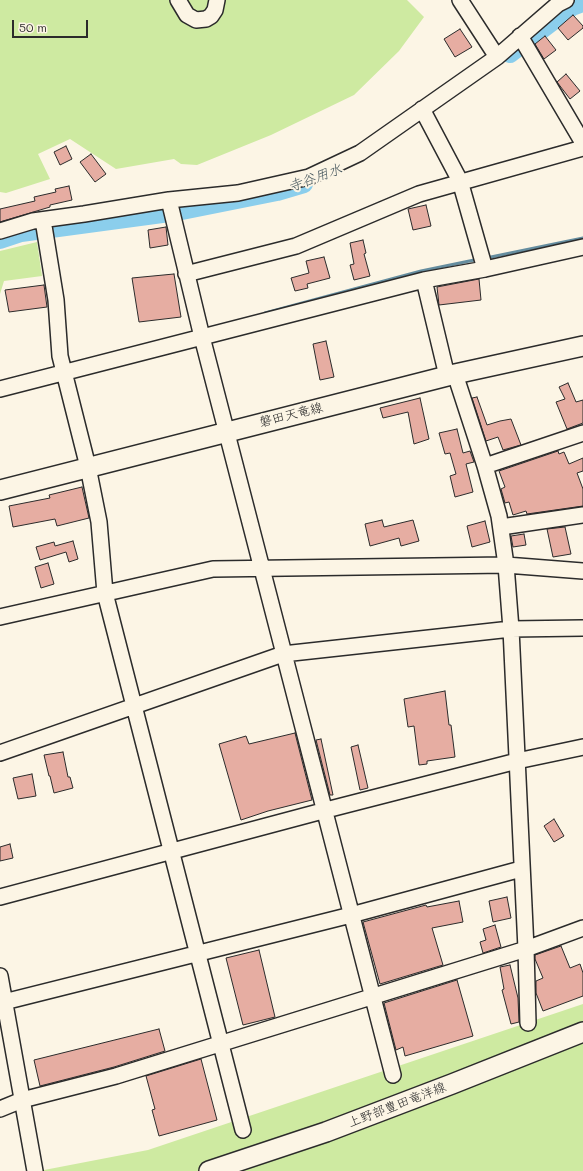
<!DOCTYPE html>
<meta charset="utf-8">
<style>
body{margin:0}
#map{position:relative;width:583px;height:1171px;overflow:hidden;background:#fcf5e5;font-family:Mali,sans-serif}
canvas{display:block}
.scale{position:absolute;left:12px;top:20px;width:76px;height:18px;box-sizing:border-box;border:2px solid #2b2b2b;border-top:0;padding-left:5px;font-size:12px;line-height:14px;white-space:nowrap;color:#2b2b2b;-webkit-text-stroke:3px #fcf5e5;paint-order:stroke}
</style>
<div id="map">
<canvas width="583" height="1171"></canvas>
<div class="scale">50 m</div>
</div>
<script>
const ctx = document.querySelector('canvas').getContext('2d');
ctx.lineJoin = 'round';
function paint(path, color) { ctx.fillStyle = color; ctx.fill(path, 'evenodd'); }
const shape = rows => new Path2D(rows.map(r => 'M' + r).join(''));
function stroke(path, color, width, dash) { ctx.strokeStyle = color; ctx.lineWidth = width; ctx.lineCap = dash ? 'butt' : 'round'; ctx.setLineDash(dash || []); ctx.stroke(path); }
function write(font, color, halo, rows, align = 'center') {
  ctx.font = font + ' Mali,"Klee One",sans-serif'; ctx.lineWidth = 4; ctx.setLineDash([]); ctx.textBaseline = 'middle'; ctx.strokeStyle = halo; ctx.fillStyle = color; for (const [text, x, y, turn = 0] of rows) {
    ctx.save(); ctx.translate(x, y); ctx.rotate((+turn || 0) * Math.PI / 180); ctx.textAlign = isNaN(turn) ? turn : align; if (halo) ctx.strokeText(text, 0, 0); ctx.fillText(text, 0, 0); ctx.restore();
  }
}
paint(shape([
 [0,0,407,0,424,17,399,51,354,95,271,135,197,165,181,164,174,159,116,169,70,139,38,154,50,179,6,193,0,192],
 [37,242,42,276,4,281,0,294,0,251],
 [583,1004,583,1171,39,1171,148,1150]
]), '#ceeaa1');
stroke(shape([
 [486,258,583,238],
 [265,313,421,271,479,259]
]), '#658d9f', 3);
stroke(shape([
 [510,54,572,7,583,3],
 [0,240,21,233,177,212,277,192,304,184]
]), '#8bceec', 18);
const building = shape([
 [573,15,583,26,583,28,568,40,558,28,573,15],
 [460,29,472,47,455,57,444,39,460,29],
 [545,36,556,50,544,59,535,44,545,36],
 [566,74,580,91,570,99,557,82,566,74],
 [66,146,72,159,60,165,54,152,66,146],
 [91,154,106,174,95,182,80,162,91,154],
 [69,186,72,200,50,205,50,207,0,222,0,209,35,201,34,197,56,192,55,189,69,186],
 [426,205,431,226,413,230,408,209,426,205],
 [166,227,168,245,150,248,148,230,166,227],
 [363,240,366,253,364,254,370,276,354,280,350,265,354,264,350,243,363,240],
 [324,257,330,278,307,284,308,288,295,291,291,278,309,273,306,261,324,257],
 [174,274,181,317,139,322,132,278,174,274],
 [479,279,481,300,439,305,437,287,479,279],
 [44,285,47,307,9,312,5,290,44,285],
 [326,341,334,377,320,380,313,344,326,341],
 [568,383,576,402,583,400,583,423,567,429,556,402,565,399,559,387,568,383],
 [477,397,487,425,500,421,511,419,521,445,503,450,498,437,486,441,472,398,477,397],
 [420,398,429,439,414,444,408,412,383,418,380,408,420,398],
 [457,429,463,453,470,451,474,462,466,464,473,492,455,497,450,476,456,474,450,453,445,454,439,433,457,429],
 [558,451,559,454,564,452,569,464,583,458,583,471,577,473,583,489,583,506,527,514,526,511,513,515,509,502,505,503,501,489,505,487,499,471,558,451],
 [82,487,89,518,57,526,55,519,13,527,9,506,50,498,49,495,82,487],
 [382,520,384,527,413,520,419,541,401,546,399,538,370,546,365,524,382,520],
 [485,521,490,542,472,547,467,526,485,521],
 [565,527,571,554,553,557,547,529,565,527],
 [524,534,526,545,513,547,511,536,524,534],
 [73,541,78,559,69,562,66,552,40,560,36,547,54,542,55,546,73,541],
 [48,563,54,584,41,588,35,567,48,563],
 [445,691,449,725,451,725,455,757,427,761,427,764,419,765,414,726,408,727,404,699,445,691],
 [295,733,312,800,268,811,241,820,219,744,246,736,249,744,295,733],
 [321,739,333,795,330,795,316,740,321,739],
 [358,745,368,788,360,790,351,747,358,745],
 [63,752,68,777,70,777,73,788,54,793,50,776,49,776,44,755,63,752],
 [32,774,36,796,18,799,13,778,32,774],
 [554,819,564,836,554,842,544,826,554,819],
 [10,844,13,858,0,861,0,847,10,844],
 [507,897,511,918,493,922,489,901,507,897],
 [459,901,463,922,432,928,443,965,380,984,363,922,426,905,427,907,459,901],
 [495,925,501,947,483,953,480,942,486,940,483,929,495,925],
 [561,946,570,968,580,964,583,973,583,996,543,1011,536,993,536,981,543,978,535,959,535,955,561,946],
 [259,950,275,1017,243,1025,226,958,259,950],
 [510,965,518,998,519,1022,511,1024,502,990,504,989,500,967,510,965],
 [457,980,473,1036,405,1056,403,1047,396,1050,384,1003,457,980],
 [159,1029,165,1051,114,1067,40,1086,34,1060,159,1029],
 [201,1059,217,1120,159,1136,152,1110,155,1109,146,1076,201,1059]
]);
paint(building, '#e6ada2');
stroke(building, '#2b2b2b', 1);
const minor = shape([
 [178,0,187,15,196,20,206,19,211,16,215,10,217,0],
 [460,0,497,57],
 [520,36,583,143],
 [422,109,460,181,485,269],
 [169,200,202,337,393,1075],
 [43,220,56,300,60,356,88,467,99,522,105,593,243,1130],
 [0,231,33,221,84,214,169,200,238,193,309,177,360,153,497,57,558,4,566,0],
 [186,274,296,246,419,194,583,148],
 [424,280,447,376],
 [455,374,485,466,499,516,506,565,511,629,526,949,528,1023],
 [0,389,424,280,485,269,583,247],
 [485,466,583,433],
 [501,527,583,515],
 [0,617,213,569,506,565,583,571],
 [0,753,283,654,511,629,583,628],
 [0,897,330,809,517,761,583,747],
 [0,976,35,1171],
 [0,1003,351,915,521,869],
 [0,1109,22,1100,116,1076,526,949,583,928]
]);
const major = shape([
 [0,490,455,374,583,346],
 [209,1171,326,1132,452,1084,583,1032]
]);
stroke(minor, '#2b2b2b', 18);
stroke(major, '#2b2b2b', 22);
stroke(minor, '#fcf5e5', 15);
stroke(major, '#fcf5e5', 19);
write('13px', '#2b2b2b', '#fcf5e5', [
 ["磐田天竜線",291,415,-14],
 ["上野部豊田竜洋線",397,1105,-21]
]);
write('italic 14px', '#43545b', '#fcf5e5', [
 ["寺谷用水",315,178,-20]
]);
</script>
